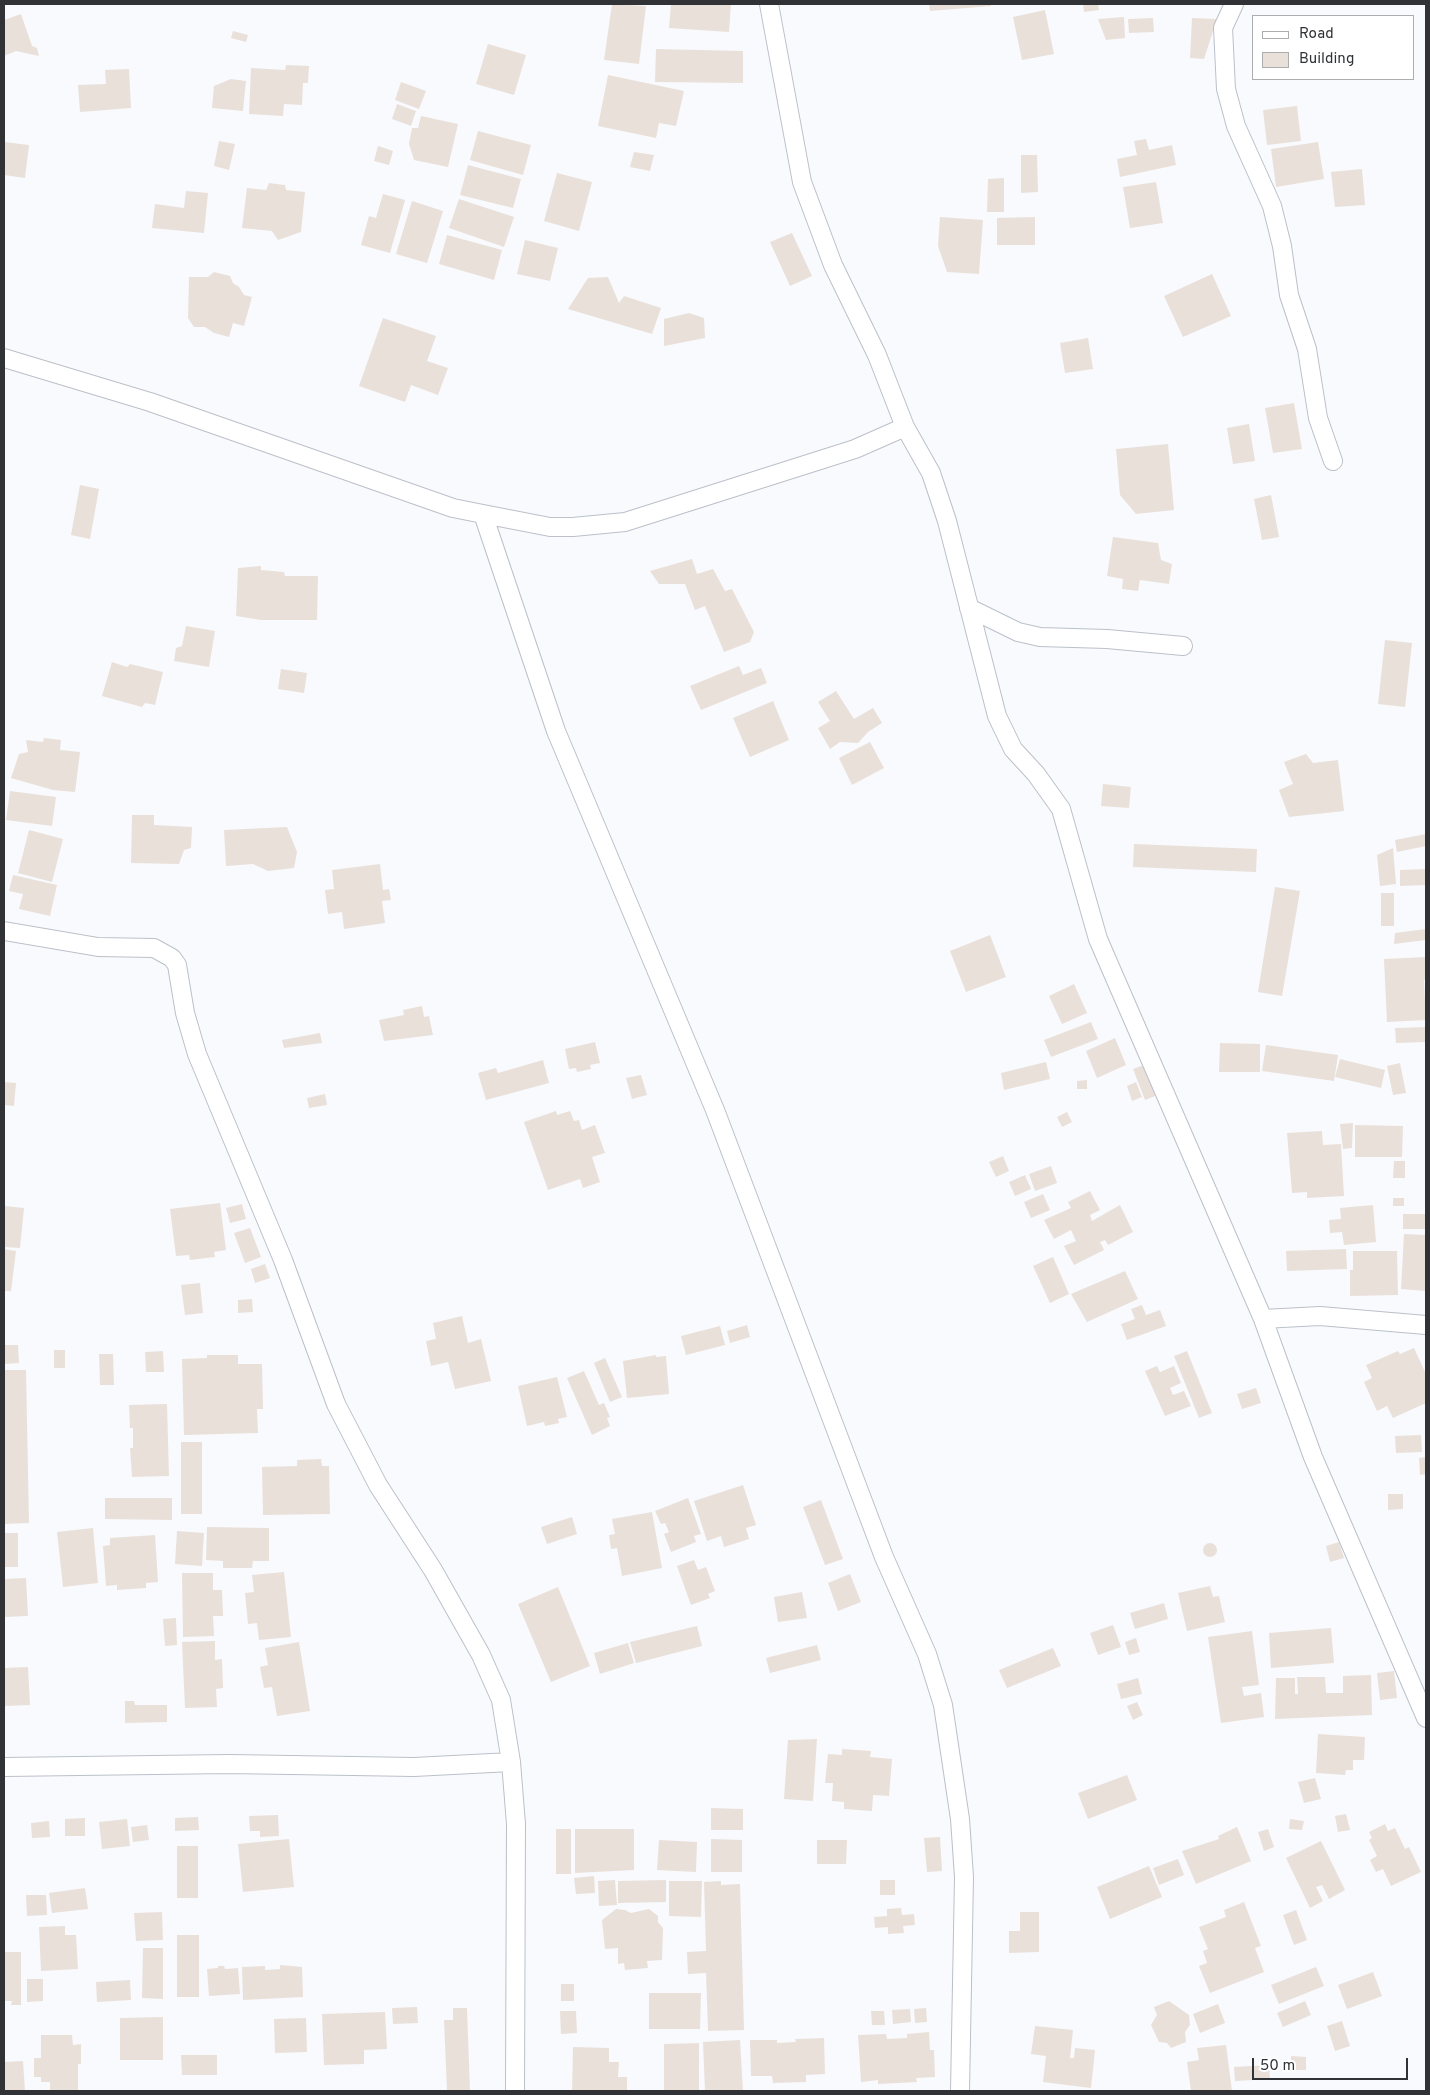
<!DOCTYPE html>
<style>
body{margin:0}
#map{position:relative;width:1430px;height:2095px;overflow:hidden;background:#f8fafe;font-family:Overpass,sans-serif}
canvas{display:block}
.frame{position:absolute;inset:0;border:5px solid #303236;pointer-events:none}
.legend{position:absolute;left:1252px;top:15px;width:162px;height:65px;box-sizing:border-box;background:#fff;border:1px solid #acadaf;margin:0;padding:6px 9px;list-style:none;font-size:15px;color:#303236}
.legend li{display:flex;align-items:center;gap:10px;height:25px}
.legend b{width:25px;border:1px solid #acadaf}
.scale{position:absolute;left:1252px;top:2058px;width:156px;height:22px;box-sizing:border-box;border:2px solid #303236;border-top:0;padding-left:6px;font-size:15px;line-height:18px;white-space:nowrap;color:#303236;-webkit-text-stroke:4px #fff;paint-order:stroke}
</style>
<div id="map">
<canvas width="1430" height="2095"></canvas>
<div class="frame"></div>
<ul class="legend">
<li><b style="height:6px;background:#fff"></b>Road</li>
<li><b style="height:14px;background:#eae0da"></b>Building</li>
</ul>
<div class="scale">50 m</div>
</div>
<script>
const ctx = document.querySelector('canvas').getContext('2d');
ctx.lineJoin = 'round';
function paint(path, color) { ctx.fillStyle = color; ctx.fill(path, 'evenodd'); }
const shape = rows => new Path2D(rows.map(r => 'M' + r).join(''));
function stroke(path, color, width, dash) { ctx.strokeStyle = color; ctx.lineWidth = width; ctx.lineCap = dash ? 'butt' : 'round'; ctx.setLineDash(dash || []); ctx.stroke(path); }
paint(shape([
 [612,4,646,6,639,64,604,60],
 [671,4,731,4,729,32,669,28],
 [929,4,991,4,991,6,930,11],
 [1083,4,1098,4,1099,10,1084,12],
 [1045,10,1054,54,1022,60,1013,17],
 [21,14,32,46,37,48,39,56,16,51,4,56,4,20],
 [1124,17,1125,38,1106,40,1098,19],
 [1153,18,1154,32,1129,33,1128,19],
 [1192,18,1217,19,1204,59,1190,58],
 [233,31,248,35,246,42,231,38],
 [488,44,526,55,514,95,476,84],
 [656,49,743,51,743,83,655,82],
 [286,65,309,66,308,83,303,83,302,105,284,104,283,116,249,114,251,68,285,70],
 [129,69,131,108,80,112,78,85,106,84,105,70],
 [608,75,684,91,676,126,659,123,656,138,598,126],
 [231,79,246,81,243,111,212,108,214,86],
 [401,82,426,91,419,109,395,100],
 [397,104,416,111,411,126,392,119],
 [1297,106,1301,141,1267,145,1263,110],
 [421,116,458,124,448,167,414,160,409,144,412,128,418,128],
 [478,131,531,145,523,175,470,160],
 [1146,139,1149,150,1172,145,1176,165,1120,177,1117,159,1137,155,1134,141],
 [219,141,235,144,229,170,214,166],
 [4,142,29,145,25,178,4,175],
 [1318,142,1324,179,1276,187,1271,149],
 [378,146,393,151,389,165,374,161],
 [634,152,654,155,650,171,630,167],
 [1021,155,1037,155,1038,192,1021,193],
 [468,165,521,179,513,208,460,195],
 [1362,169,1365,205,1335,207,1331,172],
 [557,173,592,182,579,231,544,221],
 [1004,178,1004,212,987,212,988,179],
 [1156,182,1163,223,1130,228,1123,187],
 [269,183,285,185,286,190,305,192,301,232,278,240,272,231,242,228,247,188,266,190],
 [186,191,208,193,204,233,152,228,155,204,184,208],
 [383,194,405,200,390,253,361,245,369,216,376,218],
 [459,199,514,217,504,247,449,228],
 [412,201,443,211,427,263,396,254],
 [940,217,983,220,979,274,947,272,938,246],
 [1035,217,1035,245,997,245,997,218],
 [792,233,812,276,790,286,770,242],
 [447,235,502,250,494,280,439,264],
 [525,240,558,248,550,281,517,274],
 [214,272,230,276,233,283,239,287,244,295,252,297,244,326,233,323,229,337,214,333,205,327,194,327,188,318,189,277,208,277],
 [1212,274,1231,316,1183,337,1164,296],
 [608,277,619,303,624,296,661,308,652,334,568,309,588,278],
 [689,313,704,318,705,338,664,346,664,319],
 [383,318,436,336,427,361,448,368,438,395,411,385,405,402,359,386],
 [1088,338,1093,369,1065,373,1060,343],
 [1294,403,1302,449,1273,453,1265,408],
 [1249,424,1255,461,1233,464,1227,428],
 [1168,444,1174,510,1136,514,1120,495,1116,449],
 [80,485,99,489,90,539,71,535],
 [1271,495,1279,537,1262,540,1254,499],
 [1113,537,1158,543,1161,560,1172,564,1169,584,1140,580,1138,591,1122,589,1123,579,1107,576],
 [692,559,697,574,713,569,725,591,732,589,754,632,750,642,724,652,705,606,695,610,685,584,659,584,650,571],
 [261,566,261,570,284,572,285,576,318,576,317,620,261,620,236,616,238,568],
 [186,626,215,631,209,667,174,661,176,648,182,646],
 [1385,640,1412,643,1405,707,1378,704],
 [112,662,127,667,130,664,163,672,155,705,145,703,142,707,102,696],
 [739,666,743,675,761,668,767,683,701,710,690,686],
 [281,669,307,673,304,693,278,689],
 [836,691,854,719,873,708,882,723,868,732,858,743,840,742,830,749,818,728,830,721,818,702],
 [773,701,789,740,750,757,733,718],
 [44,738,61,740,60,750,80,752,75,792,53,790,11,778,19,754,28,752,26,740,43,742],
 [870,742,884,768,852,785,839,758],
 [1306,754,1313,763,1338,760,1344,811,1289,817,1279,790,1293,784,1284,762],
 [1103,784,1131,787,1129,808,1101,806],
 [10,791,56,797,52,826,6,820],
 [132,815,154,815,154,825,192,827,191,848,184,850,179,864,131,863],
 [287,827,297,852,294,868,268,871,253,864,226,866,224,830],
 [29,830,63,839,52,882,18,873],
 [1426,834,1426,846,1397,852,1395,840],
 [1134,844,1257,849,1256,872,1133,867],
 [1393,848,1396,884,1380,886,1377,855],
 [380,864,383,890,389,889,391,900,382,901,385,923,344,929,342,912,328,914,325,890,334,889,332,870],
 [1426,869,1426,885,1400,886,1400,870],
 [13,875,57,885,50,916,19,909,23,894,9,891],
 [1275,887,1300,891,1282,996,1258,992],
 [1381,893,1394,893,1394,926,1381,926],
 [1426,929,1426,940,1394,944,1395,933],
 [990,935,1006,977,966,992,950,951],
 [1426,957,1426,979,1424,980,1426,1020,1387,1022,1384,959],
 [1074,984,1087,1013,1062,1024,1049,996],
 [422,1006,424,1017,429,1016,433,1035,384,1041,379,1020,404,1015,403,1010],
 [1091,1022,1098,1039,1051,1057,1044,1040],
 [1426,1027,1426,1042,1396,1043,1395,1028],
 [320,1033,322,1043,284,1048,282,1040],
 [1115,1038,1126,1065,1097,1078,1086,1051],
 [595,1042,600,1063,590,1065,591,1069,577,1072,576,1068,569,1069,565,1049],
 [1220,1043,1260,1044,1260,1072,1219,1072],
 [1266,1045,1338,1055,1334,1081,1262,1071],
 [1340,1059,1385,1070,1381,1088,1335,1077],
 [543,1060,549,1083,486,1100,478,1073,496,1068,498,1073],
 [1046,1062,1050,1079,1004,1090,1001,1073],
 [1400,1063,1406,1093,1393,1095,1387,1066],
 [1147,1064,1158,1095,1145,1100,1133,1069],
 [641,1075,647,1095,632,1099,626,1078],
 [1087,1080,1087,1089,1077,1089,1077,1081],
 [4,1082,16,1083,14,1106,4,1105],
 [1136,1082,1142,1097,1132,1101,1127,1086],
 [325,1094,327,1105,309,1108,307,1098],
 [556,1111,557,1115,570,1111,574,1121,579,1120,582,1130,595,1125,605,1153,592,1157,600,1182,583,1188,580,1179,548,1190,524,1122],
 [1067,1112,1072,1122,1062,1127,1057,1117],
 [1353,1123,1352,1148,1343,1149,1340,1124],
 [1355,1125,1403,1126,1402,1157,1355,1157],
 [1322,1131,1323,1145,1341,1144,1344,1196,1307,1198,1307,1192,1292,1193,1287,1133],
 [1003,1156,1009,1171,996,1177,989,1162],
 [1394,1161,1405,1161,1405,1178,1393,1178],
 [1051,1166,1057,1183,1035,1191,1029,1174],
 [1025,1175,1031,1189,1015,1196,1009,1182],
 [1090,1191,1100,1210,1090,1215,1092,1221,1120,1205,1133,1232,1108,1245,1105,1240,1100,1242,1104,1250,1074,1265,1064,1246,1076,1241,1071,1230,1054,1239,1044,1220,1071,1208,1068,1202],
 [1043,1194,1050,1210,1031,1218,1024,1202],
 [1393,1198,1404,1198,1404,1206,1393,1206],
 [220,1203,226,1250,214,1252,215,1257,190,1260,189,1255,176,1256,170,1209],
 [242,1204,246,1219,230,1223,226,1208],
 [1373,1205,1376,1242,1344,1245,1342,1232,1330,1233,1329,1220,1341,1219,1340,1208],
 [4,1206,24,1208,20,1248,4,1247],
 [1403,1214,1426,1214,1426,1229,1403,1229],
 [250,1228,261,1257,245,1263,234,1233],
 [1404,1234,1426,1235,1426,1291,1401,1289],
 [4,1249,16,1251,11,1291,4,1291],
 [1346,1249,1347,1269,1287,1271,1286,1251],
 [1353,1251,1397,1251,1398,1295,1350,1296,1350,1270,1353,1270],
 [1053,1257,1069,1294,1050,1303,1033,1266],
 [265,1264,270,1278,255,1283,251,1269],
 [1125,1271,1138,1299,1087,1322,1071,1294],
 [200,1283,203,1313,185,1315,181,1285],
 [252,1299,253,1312,238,1313,238,1300],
 [1142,1305,1146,1315,1160,1310,1166,1326,1127,1340,1121,1324,1135,1319,1131,1309],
 [462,1316,468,1343,481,1339,491,1381,455,1389,448,1362,431,1366,426,1341,436,1339,433,1323],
 [747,1325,750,1337,730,1343,727,1331],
 [720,1326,725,1345,686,1355,681,1336],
 [4,1345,18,1345,19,1363,4,1364],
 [1414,1348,1426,1374,1426,1403,1393,1418,1387,1406,1377,1411,1364,1382,1372,1378,1366,1365,1398,1351,1400,1354],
 [54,1350,65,1350,65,1368,54,1368],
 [163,1351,164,1372,146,1372,145,1352],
 [1187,1351,1212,1413,1199,1418,1174,1356],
 [99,1354,113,1354,114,1385,100,1385],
 [207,1355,238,1355,238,1364,262,1364,263,1409,257,1409,258,1433,184,1435,182,1359,207,1358],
 [656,1355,656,1357,666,1356,669,1394,627,1398,623,1361],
 [605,1358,622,1397,610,1402,594,1363],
 [1157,1366,1160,1372,1174,1366,1181,1383,1170,1388,1173,1395,1184,1391,1191,1406,1165,1416,1145,1371],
 [4,1370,26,1370,29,1523,4,1524],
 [584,1371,599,1405,604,1403,610,1417,607,1418,610,1426,592,1435,567,1378],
 [557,1377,567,1417,558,1419,559,1423,545,1426,544,1422,527,1426,518,1386],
 [1256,1388,1261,1403,1242,1409,1237,1394],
 [167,1404,169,1476,132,1477,130,1448,133,1448,133,1428,130,1428,129,1405],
 [1421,1435,1422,1452,1396,1453,1395,1436],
 [181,1442,202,1442,202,1514,181,1514],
 [1426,1457,1426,1474,1420,1475,1419,1458],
 [321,1459,322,1466,329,1466,330,1514,263,1515,262,1467,297,1466,297,1460],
 [743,1485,756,1525,746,1528,749,1539,724,1547,721,1536,707,1541,694,1501],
 [1388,1494,1403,1494,1403,1509,1388,1510],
 [105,1498,172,1498,172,1520,105,1519],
 [688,1498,701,1534,694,1536,696,1542,671,1552,664,1534,669,1532,665,1523,661,1524,655,1511],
 [821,1500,843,1559,825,1565,803,1507],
 [652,1512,662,1568,622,1576,617,1548,611,1549,609,1535,615,1534,612,1519],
 [572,1517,577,1534,547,1544,541,1527],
 [207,1527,269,1528,269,1561,253,1561,252,1568,223,1568,223,1561,206,1560],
 [93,1528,98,1583,63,1587,57,1532],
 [177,1531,204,1533,202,1566,175,1564],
 [4,1533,18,1533,18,1567,4,1567],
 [155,1535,158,1582,146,1583,146,1588,117,1590,117,1585,106,1586,103,1546,110,1545,110,1538],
 [1339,1542,1344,1558,1330,1562,1326,1546],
 '1203 1550a7 7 0 1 1 14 0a7 7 0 1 1-14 0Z',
 [694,1560,698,1570,706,1567,715,1591,708,1594,710,1598,691,1605,677,1566],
 [284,1572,291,1637,259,1640,257,1623,248,1624,245,1593,254,1592,252,1575],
 [182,1573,213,1573,213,1590,222,1590,223,1616,213,1616,214,1636,183,1637],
 [850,1574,861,1602,838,1611,828,1583],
 [26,1578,28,1616,4,1617,4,1579],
 [1210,1586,1213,1597,1219,1596,1225,1622,1187,1631,1178,1593],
 [558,1587,590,1666,551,1682,518,1604],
 [802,1592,807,1618,778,1622,774,1597],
 [1164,1603,1168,1619,1135,1629,1130,1613],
 [176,1618,177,1645,165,1646,163,1619],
 [1113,1625,1121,1647,1098,1655,1090,1633],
 [697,1626,702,1646,636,1663,630,1642],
 [1331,1628,1334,1663,1271,1668,1269,1633],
 [1252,1631,1259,1685,1242,1687,1244,1696,1261,1693,1264,1717,1221,1723,1208,1637],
 [1136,1638,1140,1652,1129,1655,1125,1642],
 [215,1641,215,1660,222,1659,223,1688,216,1689,217,1707,185,1708,182,1642],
 [299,1642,310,1711,277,1716,272,1687,264,1688,260,1667,268,1665,265,1648],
 [628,1643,634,1663,600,1674,594,1653],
 [817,1645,821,1660,770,1673,766,1658],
 [1053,1648,1061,1666,1007,1688,999,1670],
 [28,1667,30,1705,4,1706,4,1668],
 [1394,1671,1397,1698,1380,1700,1377,1673],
 [1371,1675,1372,1715,1275,1719,1276,1678,1295,1678,1295,1694,1298,1694,1297,1677,1325,1677,1326,1693,1343,1693,1343,1676],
 [1138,1678,1142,1694,1121,1699,1117,1684],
 [125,1701,134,1701,135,1705,167,1705,167,1722,125,1723],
 [1137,1702,1143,1715,1133,1720,1127,1706],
 [1318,1734,1365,1737,1364,1760,1353,1760,1353,1770,1346,1770,1345,1775,1316,1773],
 [817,1739,813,1801,784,1799,788,1740],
 [842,1749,871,1751,870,1757,892,1759,889,1796,873,1795,872,1811,844,1809,844,1802,832,1801,833,1783,825,1783,828,1754,842,1755],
 [1127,1775,1137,1800,1088,1819,1078,1793],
 [1315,1778,1321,1799,1304,1803,1298,1782],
 [711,1808,743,1809,743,1830,711,1830],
 [1346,1814,1350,1830,1338,1832,1335,1816],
 [278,1815,279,1836,260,1837,260,1831,250,1831,249,1816],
 [198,1817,199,1830,175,1831,175,1818],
 [85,1818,85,1836,65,1836,65,1819],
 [127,1819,130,1846,102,1849,99,1822],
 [1290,1819,1304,1821,1302,1830,1289,1829],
 [49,1821,50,1837,32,1838,31,1823],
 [1385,1824,1388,1831,1395,1828,1405,1849,1409,1847,1421,1872,1391,1886,1383,1869,1376,1872,1370,1860,1377,1856,1369,1840,1372,1838,1369,1832],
 [147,1825,149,1840,133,1842,131,1827],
 [1237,1827,1251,1861,1196,1884,1182,1851,1219,1839,1218,1836],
 [556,1829,571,1829,571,1874,556,1874],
 [575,1829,634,1829,634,1870,575,1873],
 [1268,1829,1274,1847,1264,1851,1258,1832],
 [940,1837,942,1871,927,1872,924,1838],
 [289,1839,294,1887,243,1892,238,1844],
 [711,1839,742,1840,742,1872,711,1872],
 [659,1840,697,1842,696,1872,657,1870],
 [817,1840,847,1840,846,1864,817,1864],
 [1321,1841,1345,1890,1329,1899,1322,1885,1316,1887,1323,1901,1310,1908,1286,1858],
 [177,1846,198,1846,198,1898,177,1898],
 [1178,1859,1184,1875,1159,1885,1153,1868],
 [1149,1866,1162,1897,1110,1919,1097,1887],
 [594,1876,595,1893,576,1894,574,1878],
 [615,1880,617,1905,599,1906,598,1881],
 [666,1880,666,1902,618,1903,618,1881],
 [880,1880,895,1880,895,1895,880,1895],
 [669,1881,702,1881,701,1917,669,1916],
 [721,1881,721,1885,740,1884,744,2030,708,2031,706,1973,688,1974,687,1952,706,1951,704,1882],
 [85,1888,88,1909,52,1913,49,1893],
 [26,1895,46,1895,47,1915,27,1916],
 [1244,1902,1261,1946,1255,1948,1264,1972,1210,1993,1199,1966,1207,1963,1203,1951,1208,1949,1199,1927,1226,1917,1224,1910],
 [901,1908,902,1915,914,1914,915,1925,903,1926,904,1933,888,1934,888,1927,875,1928,874,1917,887,1916,887,1909],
 [616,1909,625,1910,631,1913,649,1909,658,1916,658,1922,663,1928,662,1960,647,1961,648,1968,625,1970,624,1963,618,1964,618,1948,605,1949,602,1920],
 [1296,1910,1307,1940,1294,1945,1283,1915],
 [162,1912,163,1940,136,1941,134,1913],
 [1020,1912,1039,1912,1039,1952,1009,1953,1009,1931,1020,1931],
 [65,1926,65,1935,76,1935,78,1969,41,1971,39,1927],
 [177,1935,199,1935,199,1997,177,1997],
 [143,1948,163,1948,163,1999,142,1998],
 [4,1952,21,1952,21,2005,11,2005,12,2001,4,2001],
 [280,1965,302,1967,303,1997,243,2000,242,1967,265,1966,265,1970,280,1969],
 [218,1966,224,1966,225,1969,238,1968,240,1994,209,1996,207,1969,218,1968],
 [1316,1967,1324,1986,1279,2004,1271,1985],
 [1373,1972,1382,1996,1347,2009,1338,1985],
 [27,1979,43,1979,43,2001,27,2002],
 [130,1980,131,2000,97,2002,96,1982],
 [561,1984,574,1984,574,2001,561,2001],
 [649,1993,701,1993,700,2029,649,2029],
 [1169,2001,1189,2015,1190,2025,1185,2032,1186,2042,1171,2048,1167,2043,1159,2042,1151,2025,1157,2015,1154,2007],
 [1305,2001,1311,2015,1283,2027,1277,2013],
 [1218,2004,1225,2023,1200,2033,1193,2014],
 [417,2007,418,2023,393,2024,392,2008],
 [453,2008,467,2008,470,2091,447,2091,444,2020,453,2020],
 [926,2008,927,2022,915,2023,914,2009],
 [910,2009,911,2022,893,2024,892,2010],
 [560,2011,576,2011,577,2033,561,2034],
 [871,2011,884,2011,885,2025,872,2025],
 [385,2012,387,2049,364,2050,364,2064,324,2065,322,2014],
 [163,2017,163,2060,120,2060,120,2018],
 [306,2018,307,2052,275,2053,274,2019],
 [1342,2021,1350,2046,1335,2051,1327,2026],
 [1035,2026,1073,2030,1070,2058,1074,2058,1075,2048,1095,2050,1091,2088,1043,2082,1046,2056,1031,2054],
 [929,2032,930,2050,934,2050,935,2077,916,2078,917,2082,878,2084,878,2080,861,2082,858,2035,886,2034,887,2039,907,2038,907,2034],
 [41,2035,72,2035,73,2045,81,2044,81,2064,78,2064,78,2091,50,2091,50,2082,41,2082,41,2077,34,2077,34,2058,41,2058],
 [824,2038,825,2074,806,2075,806,2082,773,2083,772,2076,751,2076,750,2040,777,2040,777,2043,796,2042,795,2039],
 [740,2040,743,2091,705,2091,703,2042],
 [699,2043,699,2091,664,2091,664,2044],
 [1226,2045,1232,2091,1191,2091,1187,2062,1199,2060,1197,2048],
 [573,2047,609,2048,609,2062,619,2062,618,2077,627,2077,627,2091,572,2091],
 [181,2055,217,2055,217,2075,182,2075],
 [1291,2056,1306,2057,1306,2070,1291,2070],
 [23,2061,25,2091,4,2091,4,2062],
 [1269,2065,1270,2079,1235,2081,1234,2067]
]), '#eae0da');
const minor = shape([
 [769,4,802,182,833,265,877,355,905,427,931,473,947,521,997,716,1013,749,1036,774,1061,809,1098,939,1263,1319,1313,1457,1426,1718],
 [1234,4,1223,28,1226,89,1236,126,1272,206,1282,246,1289,295,1307,349,1318,418,1333,461],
 [4,358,150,402,453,508,483,514,556,731,715,1110,884,1557,927,1654,943,1705,960,1819,964,1877,960,2091],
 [483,514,550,527,573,527,625,522,855,449,905,427],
 [969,608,1018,632,1040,637,1107,639,1183,646],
 [4,931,98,947,154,948,172,958,177,965,185,1013,197,1054,283,1260,336,1404,378,1485,433,1570,481,1655,501,1700,511,1762],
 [1263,1319,1320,1316,1426,1325],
 [4,1767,229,1764,414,1767,511,1762,516,1824,515,2091]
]);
stroke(minor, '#bbc0c9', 20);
stroke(minor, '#fff', 18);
</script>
